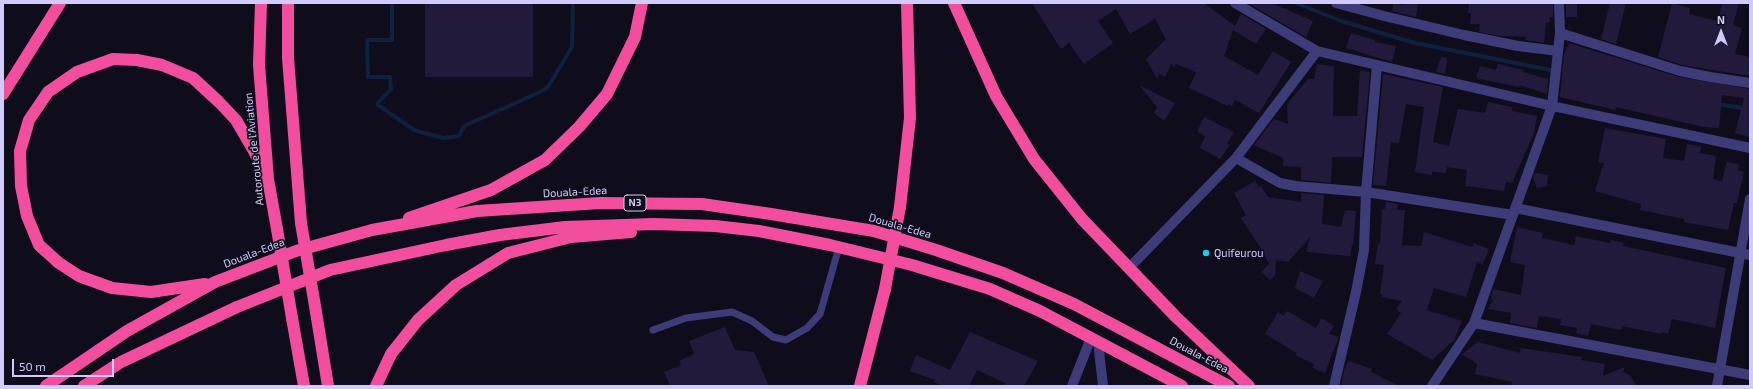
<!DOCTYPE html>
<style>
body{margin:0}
#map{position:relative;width:1753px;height:389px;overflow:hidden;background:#0f0d1c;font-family:"Exo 2",sans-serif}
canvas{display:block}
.frame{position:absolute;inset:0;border:4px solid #d0cbfb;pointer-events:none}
.north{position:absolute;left:1701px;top:12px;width:40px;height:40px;-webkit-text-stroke:3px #0f0d1c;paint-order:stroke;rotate:0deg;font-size:11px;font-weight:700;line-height:16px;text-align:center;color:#d0cbfb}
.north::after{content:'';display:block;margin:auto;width:14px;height:18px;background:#d0cbfb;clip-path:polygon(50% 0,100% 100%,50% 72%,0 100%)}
.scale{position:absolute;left:12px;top:359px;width:102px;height:18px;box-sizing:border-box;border:2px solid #d0cbfb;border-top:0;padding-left:5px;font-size:12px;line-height:14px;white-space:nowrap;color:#d0cbfb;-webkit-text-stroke:3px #0f0d1c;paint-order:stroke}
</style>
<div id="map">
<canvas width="1753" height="389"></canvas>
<div class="frame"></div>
<div class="north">N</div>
<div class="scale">50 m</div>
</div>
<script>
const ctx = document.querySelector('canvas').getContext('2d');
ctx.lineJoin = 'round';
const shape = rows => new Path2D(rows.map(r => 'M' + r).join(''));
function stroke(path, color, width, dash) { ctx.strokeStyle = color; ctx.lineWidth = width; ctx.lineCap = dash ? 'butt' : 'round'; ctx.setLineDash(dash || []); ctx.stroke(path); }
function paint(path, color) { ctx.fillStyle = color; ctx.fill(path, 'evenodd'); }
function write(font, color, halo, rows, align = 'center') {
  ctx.font = font + ' "Exo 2",sans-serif'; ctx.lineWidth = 3.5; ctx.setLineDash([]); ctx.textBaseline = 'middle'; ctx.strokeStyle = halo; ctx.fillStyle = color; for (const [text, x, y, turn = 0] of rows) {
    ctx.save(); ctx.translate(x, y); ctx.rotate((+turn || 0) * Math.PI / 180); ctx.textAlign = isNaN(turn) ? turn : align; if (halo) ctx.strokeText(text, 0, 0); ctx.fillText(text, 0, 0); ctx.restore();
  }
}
stroke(shape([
 [392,3,392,40,367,40,368,77,390,77,391,89,378,103,378,105,414,130,443,138,459,136,464,126,540,92,548,87,572,47,573,3],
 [1296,3,1341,21,1415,43,1556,71],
 [1716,104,1750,109]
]), '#0e213e', 4);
paint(shape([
 [425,3,533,3,533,77,425,77],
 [1032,3,1204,3,1235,26,1241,14,1266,29,1256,44,1233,30,1224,56,1258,75,1273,51,1291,62,1259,113,1235,100,1232,106,1228,104,1228,106,1189,88,1196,72,1176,64,1175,67,1171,64,1165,77,1159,74,1157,79,1146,59,1166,39,1155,19,1130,34,1116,9,1098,21,1113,43,1084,64,1069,43,1061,49],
 [1248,3,1272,3,1313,21,1306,37],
 [1393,3,1404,5,1404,3,1418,3,1416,17,1392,11],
 [1469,3,1553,3,1553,17,1550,17,1549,23,1546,22,1544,43,1525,40,1526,37,1499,36,1479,32,1480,24,1470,24,1471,13,1468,13],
 [1566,3,1577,3,1577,17,1566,17],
 [1610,3,1626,3,1616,44,1601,39],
 [1672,3,1690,8,1689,14,1718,21,1722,3,1739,3,1733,25,1742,28,1735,54,1750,57,1750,76,1682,65,1658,57],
 [1351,33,1375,40,1375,42,1396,46,1392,62,1346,48],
 [1569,43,1679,77,1750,89,1750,137,1735,133,1744,98,1722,95,1719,128,1704,127,1616,107,1615,110,1560,97,1564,54],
 [1441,57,1447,58,1445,74,1436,72],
 [1317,64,1334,66,1333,116,1357,116,1360,70,1370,72,1362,157,1332,157,1331,183,1301,180,1301,167,1283,166,1283,158,1254,145,1274,119,1288,124,1287,104,1308,79,1314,79],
 [1498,64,1523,70,1523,72,1548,79,1547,94,1520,85,1519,87,1476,78,1480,66,1496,70],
 [1383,74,1443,87,1433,142,1449,146,1458,109,1485,113,1488,102,1512,107,1512,111,1537,116,1534,133,1512,183,1506,182,1504,191,1465,186,1467,170,1447,167,1446,173,1432,172,1432,175,1415,172,1424,107,1406,104,1399,143,1391,142,1386,186,1373,185],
 [1139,85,1175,103,1164,121,1154,113,1157,107],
 [1204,117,1234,132,1227,144,1230,145,1220,159,1200,148,1205,136,1197,132],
 [1605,128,1666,139,1663,158,1684,161,1687,144,1701,146,1700,153,1716,156,1713,179,1722,181,1727,162,1739,164,1738,170,1744,172,1737,203,1734,203,1728,230,1684,222,1684,219,1640,210,1641,204,1595,191,1604,163,1598,162],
 [1535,173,1548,175,1547,186,1537,188,1533,178],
 [1255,181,1259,187,1261,186,1268,197,1301,202,1301,193,1324,195,1322,224,1341,227,1345,210,1356,211,1353,245,1352,245,1350,256,1306,252,1310,237,1288,262,1276,260,1275,275,1270,280,1261,272,1269,264,1262,250,1241,218,1246,215,1234,193],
 [1386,202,1398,204,1397,210,1405,210,1402,245,1421,246,1424,232,1472,247,1474,243,1489,249,1483,264,1477,262,1466,297,1434,288,1427,310,1462,321,1454,340,1432,360,1387,334,1401,313,1396,309,1402,301,1382,297,1382,295,1380,294,1384,265,1375,264,1378,243,1380,243,1382,209,1385,209],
 [1517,227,1543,233,1542,238,1574,245,1576,236,1610,243,1611,240,1624,243,1623,246,1726,268,1715,328,1672,319,1668,334,1661,332,1661,334,1622,326,1621,330,1591,324,1588,336,1576,333,1577,328,1560,325,1561,319,1539,316,1537,328,1510,323,1511,313,1488,309,1493,300,1491,298,1493,289,1521,295,1525,265,1510,262],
 [1300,271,1323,281,1314,298,1295,288],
 [1287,311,1316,328,1321,318,1334,326,1329,334,1339,337,1325,373,1313,368,1314,364,1295,355,1297,353,1265,334,1278,312,1284,316],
 [725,327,735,350,754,352,769,386,670,386,664,372,681,365,679,361,694,354,689,341],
 [970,332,1038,361,1024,386,1004,386,1005,383,977,370,969,386,942,386,934,382,935,380,910,371,916,355,950,370],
 [1478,342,1520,353,1521,348,1582,357,1581,360,1605,364,1603,376,1625,367,1623,372,1631,376,1636,386,1511,386,1512,382,1475,374,1477,364,1462,354],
 [1349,361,1372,369,1371,372,1399,386,1341,386,1344,370]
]), '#211a3b');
stroke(shape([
 [653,330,686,318,732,312,752,321,773,337,786,340,807,328,820,314,839,247]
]), '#3d3b78', 7);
stroke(shape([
 [1235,3,1317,51,1552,106,1750,148],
 [1336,3,1384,16,1464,35,1518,46,1558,51],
 [1560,33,1680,71,1710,77,1750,83],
 [1236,158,1280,183,1295,186,1366,192,1513,215],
 [1515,208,1750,255],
 [1129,268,1236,158,1317,51],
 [1474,323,1750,375],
 [1098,342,1103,386],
 [1072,386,1091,338],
 [1334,386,1356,292,1364,250,1366,192,1377,65],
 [1432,386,1474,323,1552,106,1560,33,1559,3],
 [1717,386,1750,199]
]), '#3d3b78', 10);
stroke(shape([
 [261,3,259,65,268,179,277,229],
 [288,3,288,58,301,223],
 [954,3,996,96,1034,159,1082,219,1176,317,1249,386],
 [3,94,60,3],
 [900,207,910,118,907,3],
 [409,218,491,190,545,160,579,127,607,94,635,37,642,3],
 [205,284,151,292,112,288,79,276,59,263,39,245,27,216,21,186,20,151,29,120,48,92,77,72,113,59,137,60,162,65,193,78,219,102,236,120,254,151,268,179],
 [316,312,328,386],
 [292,318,304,386],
 [46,386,127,331,215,282,296,251,372,230,477,211,600,203,702,204,771,214,874,231,936,250,1003,273,1074,304,1229,386],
 [84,386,121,362,237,307,330,270,446,245,500,235,565,227,654,224,715,226,759,231,830,245,912,265,990,289,1040,311,1182,386],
 [376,386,391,354,418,320,456,285,508,253,571,237,631,232],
 [860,386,885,289]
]), '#f34e9d', 12);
stroke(shape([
 [301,223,316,312],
 [277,229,292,318],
 [885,289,900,207]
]), '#f34e9d', 12);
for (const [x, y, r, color] of [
 [1206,253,4,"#10cee3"]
]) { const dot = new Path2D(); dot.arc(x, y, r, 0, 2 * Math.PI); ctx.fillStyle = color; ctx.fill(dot); stroke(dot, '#0f0d1c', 1.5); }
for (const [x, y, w] of [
 [635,203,22]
]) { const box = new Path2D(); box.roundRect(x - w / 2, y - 8, w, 16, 3); ctx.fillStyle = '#0f0d1c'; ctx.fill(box); stroke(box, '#d0cbfb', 1); }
write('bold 10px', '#d0cbfb', null, [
 ["N3",635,203]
]);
write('11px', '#d0cbfb', '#0f0d1c', [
 ["Autoroute de l'Aviation",254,149,-96],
 ["Douala-Edea",575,192,-3],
 ["Douala-Edea",900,226,16],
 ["Douala-Edea",254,253,-21],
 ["Douala-Edea",1199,355,28]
]);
write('11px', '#d0cbfb', '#0f0d1c', [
 ["Quifeurou",1214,253]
], 'left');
</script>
